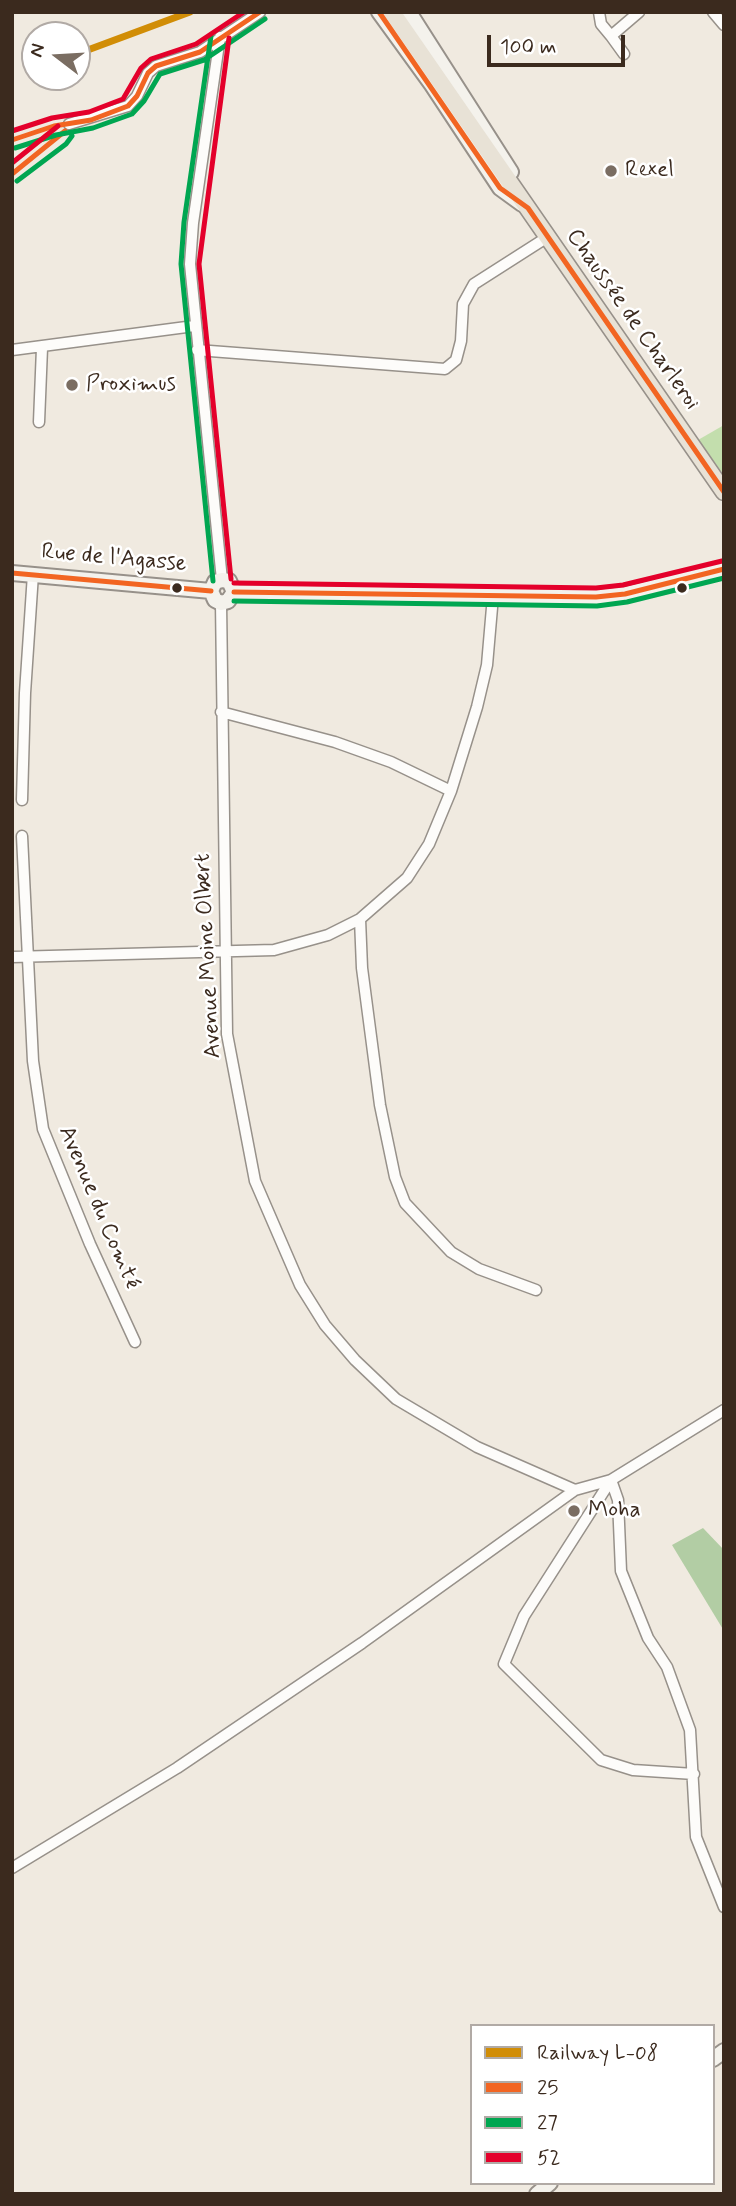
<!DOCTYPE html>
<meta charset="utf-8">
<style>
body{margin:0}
#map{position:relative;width:736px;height:2206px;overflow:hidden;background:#f0eae0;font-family:Mynerve,sans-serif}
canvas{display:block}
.frame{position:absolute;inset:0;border:14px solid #3b2a1e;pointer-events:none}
.legend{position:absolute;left:470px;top:2024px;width:245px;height:161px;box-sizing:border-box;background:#fff;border:2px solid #b1aaa5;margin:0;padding:9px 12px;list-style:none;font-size:21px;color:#3b2a1e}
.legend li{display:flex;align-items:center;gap:14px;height:35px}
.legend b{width:35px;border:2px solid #b1aaa5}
.north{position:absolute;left:21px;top:21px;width:70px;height:70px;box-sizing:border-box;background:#fff;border:2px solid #b1aaa5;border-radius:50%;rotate:287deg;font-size:19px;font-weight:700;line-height:28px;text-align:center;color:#3b2a1e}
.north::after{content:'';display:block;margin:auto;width:24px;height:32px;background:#7a6d62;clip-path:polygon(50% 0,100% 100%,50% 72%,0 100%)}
.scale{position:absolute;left:487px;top:35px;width:138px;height:32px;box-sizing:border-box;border:4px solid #3b2a1e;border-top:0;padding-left:9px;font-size:21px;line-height:24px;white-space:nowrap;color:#3b2a1e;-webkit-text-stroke:5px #fff;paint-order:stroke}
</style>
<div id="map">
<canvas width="736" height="2206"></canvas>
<div class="frame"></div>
<ul class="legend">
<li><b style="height:9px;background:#d18d06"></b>Railway L-08</li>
<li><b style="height:9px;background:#f26522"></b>25</li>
<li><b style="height:9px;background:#00a651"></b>27</li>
<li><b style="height:9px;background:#e4002b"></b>52</li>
</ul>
<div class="north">N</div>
<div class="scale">100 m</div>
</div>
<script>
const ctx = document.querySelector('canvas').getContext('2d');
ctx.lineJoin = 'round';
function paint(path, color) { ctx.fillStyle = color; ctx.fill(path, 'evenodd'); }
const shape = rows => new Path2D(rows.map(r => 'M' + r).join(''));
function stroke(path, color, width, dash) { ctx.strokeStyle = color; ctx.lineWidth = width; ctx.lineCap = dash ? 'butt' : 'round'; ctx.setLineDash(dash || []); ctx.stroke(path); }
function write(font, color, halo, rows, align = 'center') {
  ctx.font = font + ' Mynerve,sans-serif'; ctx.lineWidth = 5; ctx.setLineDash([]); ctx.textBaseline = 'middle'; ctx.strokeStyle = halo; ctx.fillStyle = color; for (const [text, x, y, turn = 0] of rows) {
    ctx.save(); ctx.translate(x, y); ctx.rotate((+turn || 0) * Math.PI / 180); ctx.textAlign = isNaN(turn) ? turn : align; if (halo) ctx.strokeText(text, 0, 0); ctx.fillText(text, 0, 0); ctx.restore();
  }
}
paint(shape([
 [724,425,724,475,698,440]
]), '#c3dead');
paint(shape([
 [703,1528,724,1550,724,1631,672,1545]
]), '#b2cda4');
const street = shape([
 [599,12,601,24,611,36,639,12],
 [713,12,724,25],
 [611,36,624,54],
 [220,37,193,223,190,264,222,580],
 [69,124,128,106,137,96,148,73,156,66,200,52,260,12],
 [12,350,194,326],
 [197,350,445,369,456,360,461,341,463,304,474,284,546,238],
 [39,422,42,348],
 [221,603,227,1034,255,1181,300,1285,325,1325,355,1360,396,1399,477,1447,575,1490,611,1480],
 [221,712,335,742,391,762,451,791],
 [22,800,25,693,33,574],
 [22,836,33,1061,43,1129,90,1244,135,1342],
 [360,919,362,968,380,1105,395,1177,405,1203,451,1252,479,1269,536,1290],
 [12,957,274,950,328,935,360,919,407,878,429,844,451,791,477,707,487,665,493,596],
 [611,1480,618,1500,621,1571,648,1638,667,1667,690,1730,696,1837,724,1907],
 [694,1774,633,1770,601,1760,504,1664,524,1616,611,1480,724,1410],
 [12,1868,177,1768,362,1643,575,1490]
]);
const secondary = shape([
 [379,12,432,85,500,188,522,204],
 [409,12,511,172],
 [12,573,211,591],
 [211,591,215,582,222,580,229,581,234,592],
 [211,591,215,600,221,603,228,601,234,592],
 [234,592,596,597,625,594,724,569],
 [713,2059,724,2051],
 [537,2194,550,2183]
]);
const primary = shape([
 [392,12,724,492]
]);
stroke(street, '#97918a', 13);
stroke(secondary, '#97918a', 18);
stroke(primary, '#97918a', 19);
stroke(street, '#fdfcfa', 10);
stroke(secondary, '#f4f2ec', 14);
stroke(primary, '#e8e2d6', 16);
stroke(shape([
 [379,12,500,188,528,208,724,492],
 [12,140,54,126,91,120,128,106,137,96,148,73,156,66,200,52,260,12],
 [12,174,65,131],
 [12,573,211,591],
 [234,592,596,597,625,594,724,569]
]), '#f26522', 5);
stroke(shape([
 [211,36,184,222,181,264,213,581],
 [15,148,56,135,93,128,132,114,144,101,160,74,204,60,265,19],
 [17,181,66,144,72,136],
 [234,601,597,606,627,602,724,578]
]), '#00a651', 5);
stroke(shape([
 [229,38,199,264,231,579],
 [12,131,52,118,89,112,123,99,141,68,151,59,196,44,244,12],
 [12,163,58,126],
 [234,583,596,588,623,585,722,561]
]), '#e4002b', 5);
stroke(shape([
 [77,54,190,12]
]), '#d18d06', 7);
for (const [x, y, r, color] of [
 [611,171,7,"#7a6d62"],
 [72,385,7,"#7a6d62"],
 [177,588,6,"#3b2a1e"],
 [682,588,6,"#3b2a1e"],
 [574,1511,7,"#7a6d62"]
]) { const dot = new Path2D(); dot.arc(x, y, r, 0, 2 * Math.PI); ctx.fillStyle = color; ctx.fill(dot); stroke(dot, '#fff', 2.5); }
write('23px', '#3b2a1e', '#fff', [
 ["Rexel",625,171],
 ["Proximus",86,385],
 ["Moha",588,1511]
], 'left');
write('23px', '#3b2a1e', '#fff', [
 ["Chaussée de Charleroi",632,320,55],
 ["Rue de l'Agasse",114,559,5],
 ["Avenue Moine Olbert",209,956,-93],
 ["Avenue du Comté",98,1208,67]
]);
</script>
